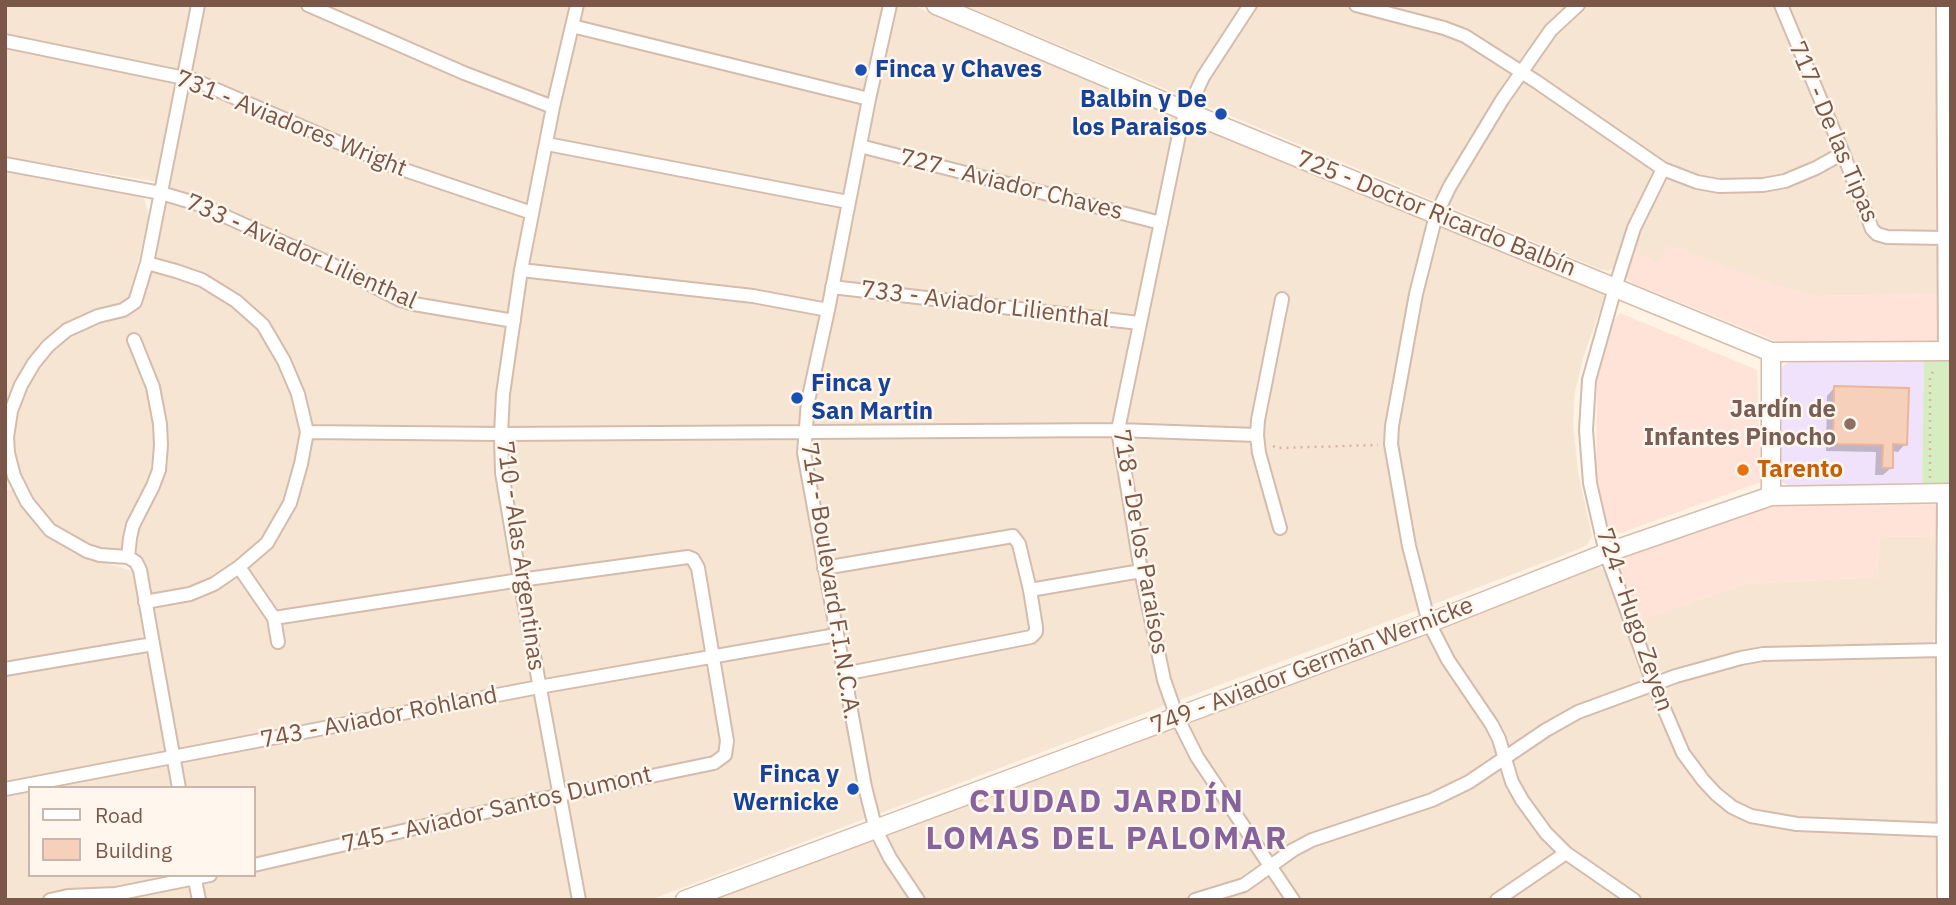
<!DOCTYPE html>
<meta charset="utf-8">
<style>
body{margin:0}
#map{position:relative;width:1956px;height:905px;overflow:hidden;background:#fef3e5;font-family:"IBM Plex Sans",sans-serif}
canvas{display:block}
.frame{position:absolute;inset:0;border:7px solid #7a5748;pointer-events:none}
.legend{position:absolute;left:28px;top:786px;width:228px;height:91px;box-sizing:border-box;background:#fff7ed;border:2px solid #cab7ab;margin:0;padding:9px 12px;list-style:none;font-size:21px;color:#7a5748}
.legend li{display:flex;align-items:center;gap:14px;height:35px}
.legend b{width:35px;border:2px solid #cab7ab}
</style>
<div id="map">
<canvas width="1956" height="905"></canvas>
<div class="frame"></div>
<ul class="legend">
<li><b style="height:9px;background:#fff"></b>Road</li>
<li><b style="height:19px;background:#f6d0bb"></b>Building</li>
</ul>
</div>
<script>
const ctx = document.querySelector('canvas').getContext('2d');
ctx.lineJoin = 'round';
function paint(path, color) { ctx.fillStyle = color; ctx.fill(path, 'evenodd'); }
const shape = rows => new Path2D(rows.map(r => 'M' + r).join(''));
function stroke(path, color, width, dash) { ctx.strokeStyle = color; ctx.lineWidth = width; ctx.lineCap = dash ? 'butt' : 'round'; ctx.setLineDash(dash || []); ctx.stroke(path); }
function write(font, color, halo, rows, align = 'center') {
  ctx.font = font + ' "IBM Plex Sans",sans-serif'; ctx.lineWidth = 5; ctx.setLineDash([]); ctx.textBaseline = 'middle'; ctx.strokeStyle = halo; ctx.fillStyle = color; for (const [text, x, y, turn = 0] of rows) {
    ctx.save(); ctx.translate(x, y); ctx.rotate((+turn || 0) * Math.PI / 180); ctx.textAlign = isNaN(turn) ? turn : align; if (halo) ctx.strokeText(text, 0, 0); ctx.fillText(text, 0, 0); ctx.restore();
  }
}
paint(shape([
 [5,5,912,5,1600,289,1604,294,1604,299,1583,358,1575,392,1573,423,1578,472,1592,536,1587,545,1577,550,650,900,204,900,200,875,254,875,254,788,184,788,141,569,100,552,54,528,33,504,20,478,9,436,13,409,34,365,71,331,137,306,146,292,171,184,5,157],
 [963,5,1940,5,1938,231,1885,232,1877,226,1843,150,1809,166,1748,183,1709,181,1663,165,1652,181,1631,220,1614,268,1608,271,1602,270],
 [1828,165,1841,166,1868,233,1874,239,1881,241,1935,242,1937,248,1938,294,1814,296,1778,286,1667,245,1660,264,1633,252,1661,180,1673,177,1728,190],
 [5,169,141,194,144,198,149,216,129,300,87,314,48,340,27,360,5,407],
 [5,490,15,490,25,511,38,528,56,542,72,552,132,571,143,632,142,637,138,640,5,662],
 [1939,536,1936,638,1928,646,1753,649,1711,658,1666,672,1657,671,1653,666,1637,621,1745,584,1877,577,1880,537],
 [1596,566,1605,570,1651,692,1670,683,1762,658,1949,653,1948,591,1951,591,1951,900,922,900,885,839,886,834],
 [138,651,144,653,149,660,172,788,30,788,30,875,188,875,192,900,5,900,5,675],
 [867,840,872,841,909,900,696,900]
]), '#f6e5d3');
paint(shape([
 [1667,244,1778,286,1814,296,1938,294,1938,342,1788,346,1632,283,1627,279,1624,274,1633,252,1659,263],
 [1620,313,1757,370,1761,482,1621,533,1610,530,1605,519,1596,477,1597,380,1612,322],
 [1928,501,1936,505,1939,513,1939,536,1880,537,1877,577,1745,584,1637,621,1620,576,1619,568,1623,554,1767,502]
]), '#ffe2d8');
paint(shape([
 [1924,360,1922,488,1790,486,1782,482,1778,473,1777,374,1784,365,1792,361]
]), '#f0e2fb');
paint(shape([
 [1924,360,1951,360,1951,493,1922,488]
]), '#d6edc2');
paint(shape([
 [1834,388,1905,444,1898,452,1891,451,1891,468,1883,475,1875,475,1876,452,1826,451,1827,396],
 [1949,593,1951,593,1951,619,1944,619]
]), '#0003');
const building = shape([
 [1834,386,1909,388,1907,445,1893,444,1893,468,1882,468,1883,445,1833,444,1834,386]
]);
paint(building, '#f6d0bb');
stroke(building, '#eab599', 2);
const street = shape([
 [308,5,464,73,553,107],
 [577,5,553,107,521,270,503,394,501,434,502,473,520,580,579,900],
 [890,5,869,99,828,310,808,401,804,453,865,787,876,830,890,858,918,900],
 [1250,5,1203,77,1181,125,1118,430,1141,571,1164,680,1177,717,1197,757,1293,900],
 [1356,5,1444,28,1465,36,1537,82,1663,169,1697,182,1719,186,1763,185,1785,181,1816,168,1843,153],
 [1578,5,1551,30,1502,100,1450,186,1436,215,1416,294,1392,426,1391,444,1409,546,1429,623,1448,660,1492,725,1499,739,1512,782,1522,800,1546,833,1566,853,1634,900],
 [1781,5,1843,153,1872,229,1877,234,1887,237,1944,238],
 [1943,5,1945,351],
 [572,26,869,99],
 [5,41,194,80,393,166,532,213],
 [547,144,848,202],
 [860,146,1161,223],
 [5,164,161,193,198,204,331,264,398,299,414,304,514,321],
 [1663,169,1634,228,1615,288,1589,380,1586,430,1590,483,1606,553,1653,683,1683,753,1703,780,1716,794,1732,807,1751,816,1797,824,1944,830],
 [147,263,198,5],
 [521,270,753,296,828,310],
 [832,287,1139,323],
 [307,432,501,434,1118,430,1257,435],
 [1280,528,1259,453,1257,435,1258,420,1282,299],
 [128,557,130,538,133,525,153,486,159,470,161,445,160,424,153,387,134,340],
 [239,567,274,618,520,580,688,557,693,559,698,568,727,741,725,755,714,763,560,795,254,865],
 [824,568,1013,536,1019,544,1030,590,1036,627,1036,632,1031,637,844,674],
 [1030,590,1141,571],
 [145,602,190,594,214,584,239,567,267,543,290,503,301,464,307,432,298,394,284,361,263,325,236,301,202,280,176,271,147,263,135,302,123,310,98,316,67,330,48,346,34,363,21,385,11,411,7,437,8,453,14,476,27,502,50,530,87,551,100,555,128,557,136,562,140,570,153,644,179,788],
 [274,618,278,642],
 [5,669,153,644],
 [5,789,539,687,836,635],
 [194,875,199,900],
 [50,900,68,896,116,894,210,875],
 [1195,900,1244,885,1293,850,1312,840,1432,800,1469,782,1546,730,1578,712,1676,676,1741,658,1763,654,1943,650],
 [1497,900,1566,853],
 [1944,900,1943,650,1944,493]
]);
const secondary = shape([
 [936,5,1214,123,1771,352,1951,351],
 [1771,352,1771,496],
 [685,900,1429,623,1606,553,1771,496,1951,493]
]);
stroke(street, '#d4bcad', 16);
stroke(secondary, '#d7bcaa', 21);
stroke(shape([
 [1273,446,1277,448,1378,445],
 [1930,478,1930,377,1935,368]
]), '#dbb29d', 2.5, [2, 5]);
stroke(street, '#fff', 12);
stroke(secondary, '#fff', 18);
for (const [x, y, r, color] of [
 [861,70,7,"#1a4fb4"],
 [1221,114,7,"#1a4fb4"],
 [797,398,7,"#1a4fb4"],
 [1850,424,7,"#8d6e63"],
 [1743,470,7,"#e8710a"],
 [853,789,7,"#1a4fb4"]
]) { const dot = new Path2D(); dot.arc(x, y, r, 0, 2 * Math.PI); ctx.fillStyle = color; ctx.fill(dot); stroke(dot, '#fff7ed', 2.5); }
write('bold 24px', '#164399', '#fff7ed', [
 ["Finca y Chaves",875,70],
 ["Balbin y De",1207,100,"right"],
 ["los Paraisos",1207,128,"right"],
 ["Finca y",811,384],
 ["San Martin",811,412],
 ["Finca y",839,775,"right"],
 ["Wernicke",839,803,"right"]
], 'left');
write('24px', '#7a5748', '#fff7ed', [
 ["731 - Aviadores Wright",291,124,22],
 ["717 - De las Tipas",1833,132,67],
 ["727 - Aviador Chaves",1011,185,14],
 ["725 - Doctor Ricardo Balbín",1436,214,22],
 ["733 - Aviador Lilienthal",301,252,24],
 ["733 - Aviador Lilienthal",985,305,7],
 ["718 - De los Paraísos",1140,542,80],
 ["710 - Alas Argentinas",520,556,82],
 ["714 - Boulevard F.I.N.C.A.",830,581,81],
 ["724 - Hugo Zeyen",1634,620,71],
 ["749 - Aviador Germán Wernicke",1312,666,-21],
 ["743 - Aviador Rohland",379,718,-11],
 ["745 - Aviador Santos Dumont",497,810,-13]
]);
write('bold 24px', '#785e54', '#fff7ed', [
 ["Jardín de",1836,410],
 ["Infantes Pinocho",1836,438]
], 'right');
write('bold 24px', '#c56008', '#fff7ed', [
 ["Tarento",1757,470]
], 'left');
ctx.letterSpacing = '2px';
write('bold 32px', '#87639e', '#fff7ed', [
 ["CIUDAD JARDÍN",1107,803],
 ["LOMAS DEL PALOMAR",1107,840]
]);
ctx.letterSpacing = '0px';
</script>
